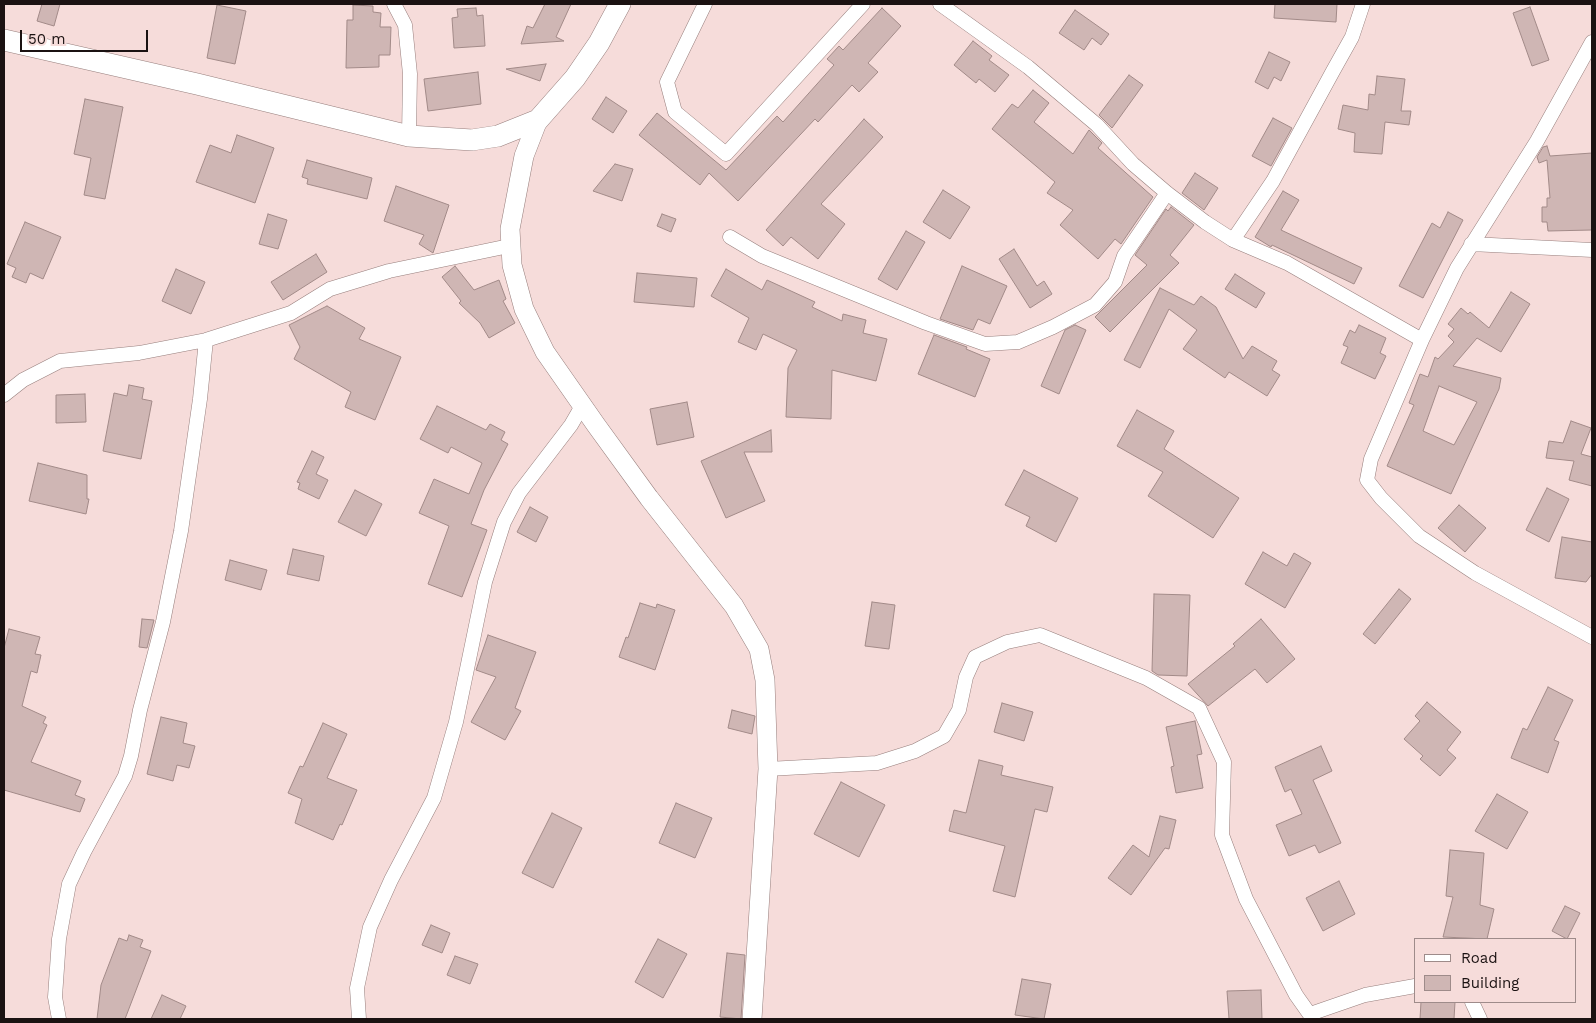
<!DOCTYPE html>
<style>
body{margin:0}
#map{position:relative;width:1596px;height:1023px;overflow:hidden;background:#f6dcda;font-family:"Work Sans",sans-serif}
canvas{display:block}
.frame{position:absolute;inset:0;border:5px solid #1b1212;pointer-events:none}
.legend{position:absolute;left:1414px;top:938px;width:162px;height:65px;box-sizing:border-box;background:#f6dcda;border:1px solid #9e8b8a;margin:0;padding:6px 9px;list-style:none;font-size:15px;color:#1b1212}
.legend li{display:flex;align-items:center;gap:10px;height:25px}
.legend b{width:25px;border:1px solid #9e8b8a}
.scale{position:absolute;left:20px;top:30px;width:128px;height:22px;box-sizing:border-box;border:2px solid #1b1212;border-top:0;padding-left:6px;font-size:15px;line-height:18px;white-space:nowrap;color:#1b1212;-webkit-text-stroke:4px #f6dcda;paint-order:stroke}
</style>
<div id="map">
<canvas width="1596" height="1023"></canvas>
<div class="frame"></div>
<ul class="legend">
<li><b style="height:6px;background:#fff"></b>Road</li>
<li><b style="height:14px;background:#cfb6b4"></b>Building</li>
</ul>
<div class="scale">50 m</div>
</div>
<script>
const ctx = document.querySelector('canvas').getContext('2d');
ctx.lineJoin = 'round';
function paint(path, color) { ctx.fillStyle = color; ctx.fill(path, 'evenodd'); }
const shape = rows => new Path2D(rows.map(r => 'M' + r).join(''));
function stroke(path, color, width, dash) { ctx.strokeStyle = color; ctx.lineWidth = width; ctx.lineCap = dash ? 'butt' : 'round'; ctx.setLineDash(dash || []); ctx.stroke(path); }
const building = shape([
 [42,4,60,4,54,26,37,21,42,4],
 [545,4,571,4,556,37,564,41,521,44,527,26,533,28,545,4],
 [1275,4,1337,4,1336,22,1274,18,1275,4],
 [217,5,246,11,235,64,207,58,217,5],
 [353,5,373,6,373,12,381,13,380,27,391,27,390,55,379,55,379,67,346,68,347,20,353,20,353,5],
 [1530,7,1549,60,1532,66,1513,13,1530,7],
 [476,8,477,16,483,15,485,46,454,48,452,18,458,17,457,9,476,8],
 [882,8,901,26,868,63,878,72,859,92,852,85,818,122,815,119,738,201,709,173,700,185,639,135,657,113,726,170,777,116,783,122,834,65,827,59,839,46,843,50,882,8],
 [1075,10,1109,34,1101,45,1092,38,1084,50,1059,33,1075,10],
 [973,41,992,56,989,60,1009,75,995,92,979,79,976,83,954,65,973,41],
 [1269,52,1290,62,1281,81,1274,77,1268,89,1255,82,1269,52],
 [546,64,540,81,506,69,546,64],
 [478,72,481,104,428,111,424,79,478,72],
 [1129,75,1143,85,1112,128,1099,115,1129,75],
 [1377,76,1405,79,1401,111,1411,111,1409,125,1385,122,1382,154,1354,152,1355,133,1338,129,1343,105,1368,110,1369,94,1375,95,1377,76],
 [1033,90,1049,103,1034,122,1073,154,1089,130,1102,143,1098,148,1153,197,1121,244,1115,239,1098,259,1060,225,1073,210,1047,193,1055,182,992,129,1012,104,1018,108,1033,90],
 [606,97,627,111,613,133,592,119,606,97],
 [85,99,123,107,105,199,84,195,91,158,74,154,85,99],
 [1273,118,1292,128,1271,166,1252,156,1273,118],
 [864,119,883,137,821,204,845,224,818,259,791,237,783,246,766,230,864,119],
 [237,135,274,148,255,203,196,182,210,145,231,153,237,135],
 [1547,146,1550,156,1592,153,1592,230,1548,231,1547,222,1542,222,1542,207,1547,207,1547,198,1550,198,1547,160,1539,163,1537,157,1543,147,1547,146],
 [307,160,372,178,367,199,307,184,308,179,302,177,307,160],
 [615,164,633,169,622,201,593,191,615,164],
 [1195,173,1218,188,1204,210,1182,193,1195,173],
 [396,186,449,205,433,253,419,244,424,235,384,221,396,186],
 [943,190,970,207,950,239,923,222,943,190],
 [1283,191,1299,200,1281,230,1362,268,1354,284,1272,245,1271,247,1255,237,1283,191],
 [1171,207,1194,225,1170,255,1179,263,1110,332,1095,317,1147,265,1135,255,1166,209,1168,211,1171,207],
 [1448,212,1463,220,1423,298,1399,286,1432,223,1440,228,1448,212],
 [268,214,287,220,278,249,259,244,268,214],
 [662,214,676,219,671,232,657,226,662,214],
 [25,222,61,237,43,279,30,273,26,283,12,277,16,268,7,264,25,222],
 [906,231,925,242,897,290,878,279,906,231],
 [1014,249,1037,286,1044,281,1052,294,1030,308,999,259,1014,249],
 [316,254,327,272,283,300,271,282,316,254],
 [455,266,474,290,499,280,506,299,503,301,515,323,489,338,480,323,459,303,461,301,442,277,455,266],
 [962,266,1007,286,990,324,978,319,973,330,940,319,962,266],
 [176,269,205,282,191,314,162,301,176,269],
 [726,269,762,290,767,280,815,302,812,307,842,321,843,314,866,320,863,333,887,339,876,381,832,370,831,419,786,417,788,368,797,350,763,334,756,350,738,342,749,318,711,296,726,269],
 [637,273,697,278,694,307,634,302,637,273],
 [1235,274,1265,293,1256,308,1225,289,1235,274],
 [1160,288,1194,305,1201,296,1216,307,1243,359,1252,346,1277,361,1272,370,1280,375,1267,396,1229,372,1225,378,1183,349,1197,330,1169,309,1140,368,1124,360,1160,288],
 [1511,292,1530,304,1501,352,1477,338,1453,366,1501,378,1499,389,1451,494,1387,466,1414,405,1409,403,1420,374,1428,377,1435,357,1438,359,1454,342,1448,336,1454,329,1448,324,1461,308,1468,314,1470,312,1489,328,1511,292],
 [1439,386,1477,402,1454,445,1423,431,1439,386],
 [327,306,365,328,359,339,401,357,375,420,345,407,351,392,294,359,300,347,289,325,327,306],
 [1075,325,1086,330,1059,394,1041,386,1065,330,1075,325],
 [1359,325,1386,338,1380,353,1386,356,1375,379,1341,363,1348,347,1343,345,1350,330,1355,333,1359,325],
 [934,335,967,347,966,349,990,359,975,397,918,374,934,335],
 [129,385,144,388,142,399,152,401,141,459,103,451,114,393,127,396,129,385],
 [85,394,86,422,56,423,56,395,85,394],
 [687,402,694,437,657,445,650,409,687,402],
 [437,406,486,430,490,424,505,432,501,440,508,444,484,490,471,524,487,530,462,597,428,584,449,526,419,513,434,479,469,494,482,463,451,447,448,453,420,439,437,406],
 [1137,410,1174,431,1164,449,1239,498,1213,538,1148,496,1163,472,1117,446,1137,410],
 [1571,421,1591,428,1581,454,1592,457,1592,486,1569,480,1574,461,1546,458,1549,441,1563,443,1571,421],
 [771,430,772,452,744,452,765,501,726,518,701,461,771,430],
 [312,451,324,457,316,474,328,480,319,499,298,489,300,483,297,482,312,451],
 [38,463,87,475,87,499,89,499,86,514,29,501,38,463],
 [1024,470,1078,498,1056,542,1026,526,1030,517,1005,505,1024,470],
 [1547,488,1569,499,1549,542,1526,530,1547,488],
 [355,490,382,504,366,536,338,522,355,490],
 [1459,505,1486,528,1465,552,1438,528,1459,505],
 [530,507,548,517,536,542,517,532,530,507],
 [1562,537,1592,542,1592,574,1586,582,1555,578,1562,537],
 [293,549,324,556,319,581,287,574,293,549],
 [1263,552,1287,566,1294,553,1311,563,1285,608,1245,584,1263,552],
 [230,560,267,570,261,590,225,580,230,560],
 [1399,589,1411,599,1375,644,1363,634,1399,589],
 [1154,594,1190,595,1187,676,1158,675,1152,671,1154,594],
 [872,602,895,605,889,649,865,646,872,602],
 [640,603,656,608,657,604,675,610,655,670,619,657,626,637,628,638,640,603],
 [142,619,154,620,147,648,139,647,142,619],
 [1261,619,1295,659,1267,683,1255,669,1208,706,1188,684,1235,646,1233,644,1261,619],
 [9,629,40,637,35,654,41,655,37,673,31,671,22,706,46,717,43,723,47,725,31,762,81,781,75,795,85,799,80,812,4,790,4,648,9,629],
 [488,635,536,652,515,708,521,711,505,740,471,722,496,677,476,670,488,635],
 [1548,687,1573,700,1554,740,1559,742,1548,773,1511,758,1523,728,1527,730,1548,687],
 [1427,702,1461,732,1447,750,1456,758,1440,776,1420,759,1423,756,1404,739,1420,721,1415,716,1427,702],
 [1002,703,1033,712,1024,741,994,732,1002,703],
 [732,710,755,716,752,734,728,728,732,710],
 [161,717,187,723,183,743,195,746,189,768,177,765,173,781,147,774,161,717],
 [1195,721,1202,754,1197,755,1203,788,1176,793,1171,767,1174,766,1166,727,1195,721],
 [323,723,347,734,327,778,357,790,342,825,340,824,333,840,295,823,302,799,288,793,300,766,303,767,323,723],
 [1321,746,1332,771,1313,780,1341,843,1319,853,1315,845,1289,856,1276,825,1302,814,1291,789,1285,792,1275,767,1321,746],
 [979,760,1003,766,1001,775,1053,787,1047,812,1035,809,1015,897,993,891,1005,846,949,831,954,810,966,813,979,760],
 [841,782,885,805,859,857,814,834,841,782],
 [1497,794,1528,812,1507,849,1475,831,1497,794],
 [676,803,712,818,695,858,659,843,676,803],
 [552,813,582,828,553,888,522,873,552,813],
 [1160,816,1176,820,1169,849,1165,848,1131,895,1108,878,1133,845,1149,857,1160,816],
 [1450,850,1484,853,1480,905,1494,909,1487,939,1443,937,1453,897,1446,896,1450,850],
 [1339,881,1355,914,1323,931,1306,898,1339,881],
 [1565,906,1580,913,1567,939,1552,931,1565,906],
 [431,925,450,933,442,953,422,945,431,925],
 [129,935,143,940,140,947,151,951,125,1019,97,1019,101,985,119,938,127,941,129,935],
 [658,939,687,954,663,998,635,982,658,939],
 [727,953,745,955,741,1019,720,1017,727,953],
 [455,956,478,964,470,984,447,975,455,956],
 [1022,979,1051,984,1044,1019,1015,1015,1022,979],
 [1261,990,1262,1019,1229,1019,1227,991,1261,990],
 [162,995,186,1006,180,1019,151,1019,162,995],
 [1421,1002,1455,1002,1454,1019,1420,1019,1421,1002]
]);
paint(building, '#cfb6b4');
stroke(building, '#a28a88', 1);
const street = shape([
 [394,4,405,25,410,74,409,136],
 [705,4,667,82,675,112,726,154,863,4],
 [940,4,1028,67,1097,125,1133,164,1167,193,1205,222,1233,240],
 [1363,4,1352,37,1333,71,1273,181,1233,240,1287,263,1422,340],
 [1592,42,1537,141,1457,268,1422,340,1371,459,1367,480,1381,498,1419,536,1475,573,1592,637],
 [730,237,762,256,926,323,985,344,1018,342,1053,327,1095,305,1115,282,1124,256,1167,193],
 [1471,244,1592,250],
 [4,395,23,380,60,361,139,353,206,340,291,313,330,289,389,271,509,246],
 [768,769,877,763,915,751,944,736,959,710,966,677,975,657,1007,642,1040,635,1146,678,1199,708,1224,762,1222,835,1246,899,1296,995,1313,1019],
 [1472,1002,1480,1019],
 [1310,1014,1365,995,1415,986],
 [59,1019,55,997,59,939,69,884,84,852,125,776,131,756,140,710,163,622,181,531,200,399,206,340],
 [359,1019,357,988,370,927,391,880,434,798,456,722,485,582,504,522,519,493,571,425,582,406]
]);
const secondary = shape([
 [538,120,524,156,510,229,512,265,524,309,545,352,596,425,649,498,734,606,759,649,765,680,768,769,752,1019]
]);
const primary = shape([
 [4,40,197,84,409,136,472,140,498,136,538,120,575,78,599,43,620,4]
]);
stroke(street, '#977f7d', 15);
stroke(secondary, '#977f7d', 20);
stroke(primary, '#977f7d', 22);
stroke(street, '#fff', 14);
stroke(secondary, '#fff', 19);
stroke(primary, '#fff', 21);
</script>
